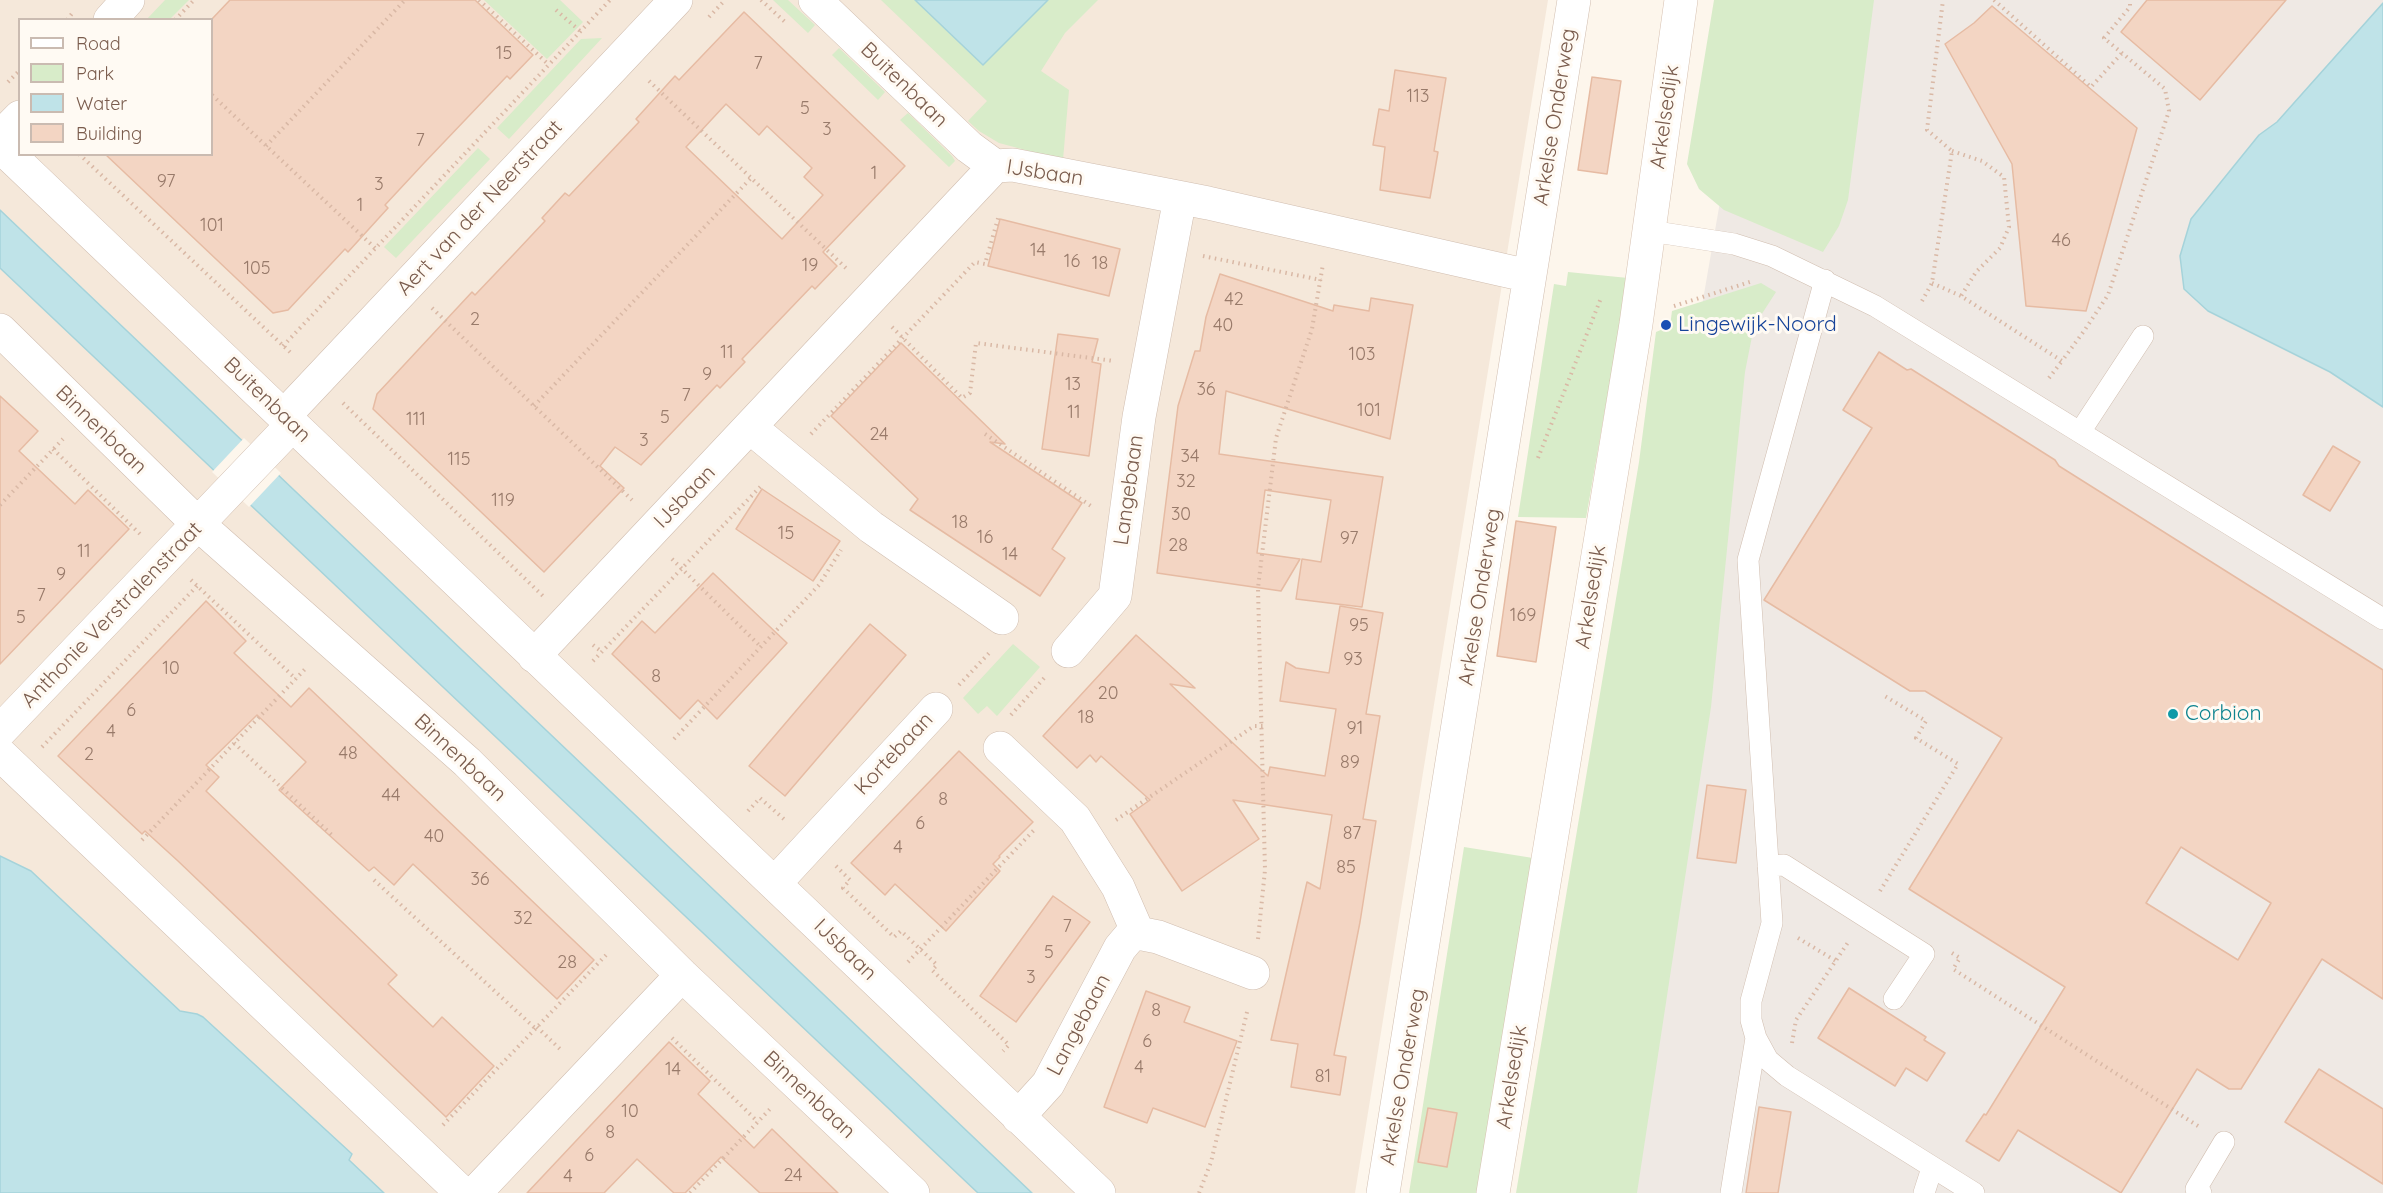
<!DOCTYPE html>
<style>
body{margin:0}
#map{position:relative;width:2383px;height:1193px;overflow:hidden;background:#fdf6ec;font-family:Quicksand,sans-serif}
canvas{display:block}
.legend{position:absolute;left:18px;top:18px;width:195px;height:138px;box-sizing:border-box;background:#fffaf3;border:2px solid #cabbb1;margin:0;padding:8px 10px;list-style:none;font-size:18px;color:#7a5c4d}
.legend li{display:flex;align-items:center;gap:12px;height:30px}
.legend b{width:30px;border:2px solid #cabbb1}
</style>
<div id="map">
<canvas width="2383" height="1193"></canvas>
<ul class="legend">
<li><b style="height:8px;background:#fff"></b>Road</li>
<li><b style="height:16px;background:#d8ecc9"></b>Park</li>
<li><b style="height:16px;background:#bfe3e8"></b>Water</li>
<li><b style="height:16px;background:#f3d5c3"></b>Building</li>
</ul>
</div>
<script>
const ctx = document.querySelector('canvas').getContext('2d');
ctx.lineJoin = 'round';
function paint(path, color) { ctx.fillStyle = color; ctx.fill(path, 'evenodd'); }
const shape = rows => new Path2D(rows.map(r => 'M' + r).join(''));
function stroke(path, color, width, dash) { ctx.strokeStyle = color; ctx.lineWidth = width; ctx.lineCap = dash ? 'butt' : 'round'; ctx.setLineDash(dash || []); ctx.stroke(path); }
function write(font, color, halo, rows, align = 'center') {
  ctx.font = font + ' Quicksand,sans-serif'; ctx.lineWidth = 6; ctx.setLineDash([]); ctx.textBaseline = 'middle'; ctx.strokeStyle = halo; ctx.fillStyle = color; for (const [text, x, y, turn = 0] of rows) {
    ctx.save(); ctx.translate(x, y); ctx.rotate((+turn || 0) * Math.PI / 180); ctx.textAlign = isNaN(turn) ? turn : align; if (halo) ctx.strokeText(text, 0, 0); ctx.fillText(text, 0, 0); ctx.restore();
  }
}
paint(shape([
 [0,0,1548,0,1355,1193,0,1193],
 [20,20,212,20,212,154,20,154]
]), '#f5e8da');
paint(shape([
 [1755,0,2383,0,2383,1193,1548,1193]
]), '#efe9e4');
paint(shape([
 [165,0,189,0,170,19,147,19],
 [484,0,560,0,583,22,547,59],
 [773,0,788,0,815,25,808,33],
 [881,0,915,0,983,65,1048,0,1098,0,1065,33,1041,71,1069,90,1063,160,999,143,979,131,968,121,987,101],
 [1714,0,1874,0,1848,200,1839,226,1823,252,1724,210,1699,189,1687,164],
 [602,38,509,139,497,128,581,39],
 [839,48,885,92,878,100,832,55],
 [908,113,952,156,955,161,949,167,900,120],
 [478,148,490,159,396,258,384,247],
 [1568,272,1628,278,1586,518,1518,517,1554,284,1566,286],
 [1761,283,1776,292,1754,326,1745,372,1711,707,1637,1193,1516,1193,1639,462,1656,332,1670,326,1672,311],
 [1013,644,1040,667,997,716,987,706,978,714,963,698],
 [1464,847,1533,858,1481,1193,1409,1193]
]), '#d8ecc9');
const water = shape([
 [915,0,1048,0,983,65,915,0],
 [2383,3,2383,407,2330,372,2208,311,2184,289,2180,256,2191,219,2259,135,2277,122,2383,3],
 [0,210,1032,1193,978,1193,0,268,0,210],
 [0,856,31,871,180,1011,197,1014,203,1017,352,1154,349,1160,384,1193,0,1193,0,856]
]);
paint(water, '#bfe3e8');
stroke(water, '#a5d3da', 1.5);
paint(shape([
 [244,438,281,473,249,507,212,472]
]), '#fdf6ec');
const building = shape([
 [230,0,475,0,533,55,510,79,507,76,425,162,385,205,388,208,348,252,345,249,288,310,273,313,105,154,212,154,212,19,230,0],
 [2147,0,2286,0,2200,100,2121,32,2147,0],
 [1992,6,2137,128,2086,311,2026,306,2012,164,1945,44,1974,23,1992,6],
 [744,12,905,166,823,252,837,266,815,289,812,286,742,359,745,362,720,388,717,385,641,465,615,447,600,466,624,488,544,572,373,409,377,394,472,292,475,295,515,253,545,221,542,218,565,193,569,196,639,122,636,119,675,76,679,80,744,12],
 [726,104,759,135,767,126,812,168,804,177,823,195,782,239,686,147,726,104],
 [1395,70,1446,78,1434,151,1438,152,1430,198,1380,190,1385,147,1373,145,1379,109,1389,111,1395,70],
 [1592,77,1621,81,1607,174,1578,170,1592,77],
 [1000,219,1120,249,1109,296,988,266,1000,219],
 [1220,274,1333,311,1334,305,1369,311,1371,298,1413,305,1390,439,1226,391,1219,454,1383,477,1362,607,1296,599,1302,559,1321,562,1331,500,1265,490,1257,553,1300,559,1281,591,1157,573,1178,406,1195,351,1200,351,1206,317,1220,274],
 [1058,334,1098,339,1092,362,1101,364,1089,456,1042,449,1058,334],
 [901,343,1005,444,990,442,1082,503,1052,549,1065,558,1040,596,910,510,918,499,831,416,901,343],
 [1879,352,1907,370,1911,369,2055,460,2059,466,2383,670,2383,999,2322,959,2241,1089,2229,1089,2197,1069,2121,1193,2018,1130,1999,1161,1966,1141,1984,1114,1986,1115,2065,987,1909,889,2002,738,1925,691,1910,691,1764,600,1872,428,1843,410,1879,352],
 [2181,847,2271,903,2238,960,2146,903,2181,847],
 [0,396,38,431,19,451,75,504,88,490,129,529,0,664,0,396],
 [2333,446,2360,462,2330,511,2303,495,2333,446],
 [762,489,840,541,813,581,736,529,762,489],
 [1516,521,1556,527,1536,662,1497,656,1516,521],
 [713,573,787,643,717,719,698,700,680,719,612,654,642,621,655,633,713,573],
 [206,601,246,641,234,653,291,707,309,688,594,960,557,999,413,864,394,885,374,867,369,871,279,790,306,762,257,715,206,765,219,777,206,791,397,975,388,984,433,1027,442,1017,494,1066,446,1117,178,861,145,831,142,834,58,756,206,601],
 [1340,606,1383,613,1366,714,1380,716,1363,819,1376,821,1360,922,1334,1055,1346,1057,1340,1095,1291,1087,1298,1044,1271,1040,1307,882,1320,889,1332,815,1233,800,1259,839,1182,891,1130,814,1150,800,1101,756,1096,762,1090,755,1077,768,1043,736,1136,635,1195,688,1170,684,1268,776,1270,767,1325,776,1336,709,1280,701,1286,662,1296,668,1329,673,1340,606],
 [870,624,906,655,785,796,749,766,870,624],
 [959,751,1033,822,999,856,1000,857,993,864,1000,871,946,931,895,884,885,895,851,863,959,751],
 [1707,785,1746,790,1736,863,1697,858,1707,785],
 [1053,896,1090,922,1016,1022,980,996,1053,896],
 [1849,988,1926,1037,1924,1040,1945,1053,1927,1081,1906,1068,1895,1086,1818,1038,1849,988],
 [1146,991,1190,1007,1184,1022,1237,1041,1205,1127,1153,1108,1147,1123,1104,1107,1146,991],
 [669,1042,710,1081,698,1094,754,1148,772,1129,838,1193,760,1193,721,1157,685,1193,674,1193,637,1159,604,1193,527,1193,669,1042],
 [2319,1069,2383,1109,2383,1184,2285,1122,2319,1069],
 [1759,1107,1791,1112,1778,1193,1746,1193,1759,1107],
 [1428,1108,1457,1113,1447,1167,1418,1162,1428,1108]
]);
paint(building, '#f3d5c3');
stroke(building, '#e6bba3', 1.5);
const service = shape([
 [1650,231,1734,244,1772,256,1875,306,2383,619],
 [1825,280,1748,560,1772,923,1751,1001,1751,1020,1756,1038,1768,1060,1787,1076,1974,1193],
 [2080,432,2143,336],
 [1768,866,1784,865,1924,954,1894,999],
 [1731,1193,1756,1038],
 [1924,1193,1932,1168],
 [2201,1193,2196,1189,2224,1142]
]);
const minor = shape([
 [815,0,969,147,995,166],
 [110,20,128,0],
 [0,137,20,117],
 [0,146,1099,1193],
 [0,330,198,524,467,762,682,975,913,1193],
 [284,416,676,0],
 [751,428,871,527,1002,618],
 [1068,651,1115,596,1139,417,1180,198],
 [534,656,995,166,1013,165,1208,203,1529,276],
 [0,731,293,424],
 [1000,748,1075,819,1118,887,1138,933],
 [0,754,462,1193],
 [775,883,936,709],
 [1018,1117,1048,1084,1120,948,1131,935,1138,933,1158,937,1253,973],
 [475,1193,682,975],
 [1383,1193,1574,0]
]);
const secondary = shape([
 [1493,1193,1636,324,1681,0]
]);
stroke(service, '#d1beb0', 22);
stroke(minor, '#d1beb0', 34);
stroke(secondary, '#d6c0b0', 34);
stroke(shape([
 [479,0,549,65],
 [761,0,785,22],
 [1994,0,2091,87,2122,53],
 [556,10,580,31],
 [709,17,725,0],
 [67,20,74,11],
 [175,20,194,0],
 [649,81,848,270],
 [8,82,20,70],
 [212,95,375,248],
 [266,146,405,0],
 [1952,151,1982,161,2004,177,2009,227,2000,248,1976,272,1961,296],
 [79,154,292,354],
 [1203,256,1321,280],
 [1932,283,1961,296,2062,361,2084,331,2108,295,2169,111,2165,89,2104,38,2130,7,2130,0],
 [1922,301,1932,283,1952,151,1927,130,1943,0],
 [1674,306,1753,281],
 [432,308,632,500],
 [892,327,962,398,970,393,976,343,1114,361],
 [283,346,610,0],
 [2049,378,2062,361],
 [343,403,543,596],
 [534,406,751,178],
 [811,434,975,262,985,264,999,215],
 [985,434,1091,506],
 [53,449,141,535],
 [1538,458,1601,298],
 [0,505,63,439],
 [672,559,761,647],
 [191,580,296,679],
 [593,645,602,652],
 [593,661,762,485],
 [959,685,991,651],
 [1011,715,1046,676],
 [674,739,819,585,841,550],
 [234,743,334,837],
 [42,747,197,586],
 [748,811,760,798,786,821],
 [1116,820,1254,726,1263,726],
 [142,840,307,667],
 [836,866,850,880,843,888,894,937,901,931,937,965,932,970,1009,1045,1003,1051],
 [374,880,536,1029],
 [1880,891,1958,764,1916,738,1926,721,1883,695],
 [1798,938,1836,961],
 [1258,939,1265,870,1258,588,1276,438,1312,329,1323,264],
 [1952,953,1960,958,1953,969,2198,1126],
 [908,962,1036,828],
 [537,1027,562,1051],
 [672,1038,758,1122],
 [1792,1043,1796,1020,1849,941],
 [443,1125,608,953],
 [690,1193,772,1107],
 [1199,1193,1211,1162,1248,1008]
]), '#d9b8a5', 4, [1.5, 4.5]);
stroke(service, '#fff', 21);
stroke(minor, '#fff', 33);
stroke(secondary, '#fff', 33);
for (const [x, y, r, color] of [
 [1666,325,6,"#1a4fb4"],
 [2173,714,6,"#0f9aa8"]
]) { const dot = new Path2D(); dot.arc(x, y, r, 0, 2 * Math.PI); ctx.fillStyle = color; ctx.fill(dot); stroke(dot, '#fffaf3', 2); }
write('18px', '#987a6a', null, [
 ["15",504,54],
 ["7",758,64],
 ["113",1418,97],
 ["5",805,109],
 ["3",827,130],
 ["7",420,141],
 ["1",874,174],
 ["97",166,182],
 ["3",379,185],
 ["1",360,206],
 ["101",212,226],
 ["46",2061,241],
 ["14",1038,251],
 ["16",1072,262],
 ["18",1100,264],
 ["19",810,266],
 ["105",257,269],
 ["42",1234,300],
 ["2",475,320],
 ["40",1223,326],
 ["11",727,353],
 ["103",1362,355],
 ["9",707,375],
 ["13",1073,385],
 ["36",1206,390],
 ["7",686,396],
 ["101",1369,411],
 ["11",1074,413],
 ["5",665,418],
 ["111",416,420],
 ["24",879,435],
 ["3",644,441],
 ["34",1190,457],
 ["115",459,460],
 ["32",1186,482],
 ["119",503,501],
 ["30",1181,515],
 ["18",960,523],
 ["15",786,534],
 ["16",985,538],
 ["97",1349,539],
 ["28",1178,546],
 ["11",84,552],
 ["14",1010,555],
 ["9",61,575],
 ["7",41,596],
 ["169",1523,616],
 ["5",21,618],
 ["95",1359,626],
 ["93",1353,660],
 ["10",171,669],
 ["8",656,677],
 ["20",1108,694],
 ["6",131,711],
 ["18",1086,718],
 ["91",1355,729],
 ["4",111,732],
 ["48",348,754],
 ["2",89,755],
 ["89",1350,763],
 ["44",391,796],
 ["8",943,800],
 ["6",920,824],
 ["87",1352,834],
 ["40",434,837],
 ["4",898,848],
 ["85",1346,868],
 ["36",480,880],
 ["32",523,919],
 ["7",1067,927],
 ["5",1049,953],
 ["28",567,963],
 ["3",1031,978],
 ["8",1156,1011],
 ["6",1147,1042],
 ["4",1139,1068],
 ["14",673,1070],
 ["81",1323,1077],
 ["10",630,1112],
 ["8",610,1133],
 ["6",589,1156],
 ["24",793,1176],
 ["4",568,1177]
]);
write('21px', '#7a5c4d', '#fffaf3', [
 ["Buitenbaan",904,85,44],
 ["Arkelse Onderweg",1555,117,-81],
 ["Arkelsedijk",1665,117,-82],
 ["IJsbaan",1045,173,9],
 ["Aert van der Neerstraat",480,208,-47],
 ["Buitenbaan",267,400,44],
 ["Binnenbaan",101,430,44],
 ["Langebaan",1129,490,-82],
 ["IJsbaan",685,497,-46],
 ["Arkelse Onderweg",1480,597,-81],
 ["Arkelsedijk",1591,597,-81],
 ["Anthonie Verstralenstraat",112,615,-46],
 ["Kortebaan",894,754,-47],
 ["Binnenbaan",460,758,43],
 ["IJsbaan",845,950,44],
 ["Langebaan",1079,1025,-62],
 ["Arkelse Onderweg",1403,1077,-80],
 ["Arkelsedijk",1512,1077,-81],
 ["Binnenbaan",809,1095,43]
]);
write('21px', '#164399', '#fffaf3', [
 ["Lingewijk-Noord",1678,325]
], 'left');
write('21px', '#0d838f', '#fffaf3', [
 ["Corbion",2185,714]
], 'left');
</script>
